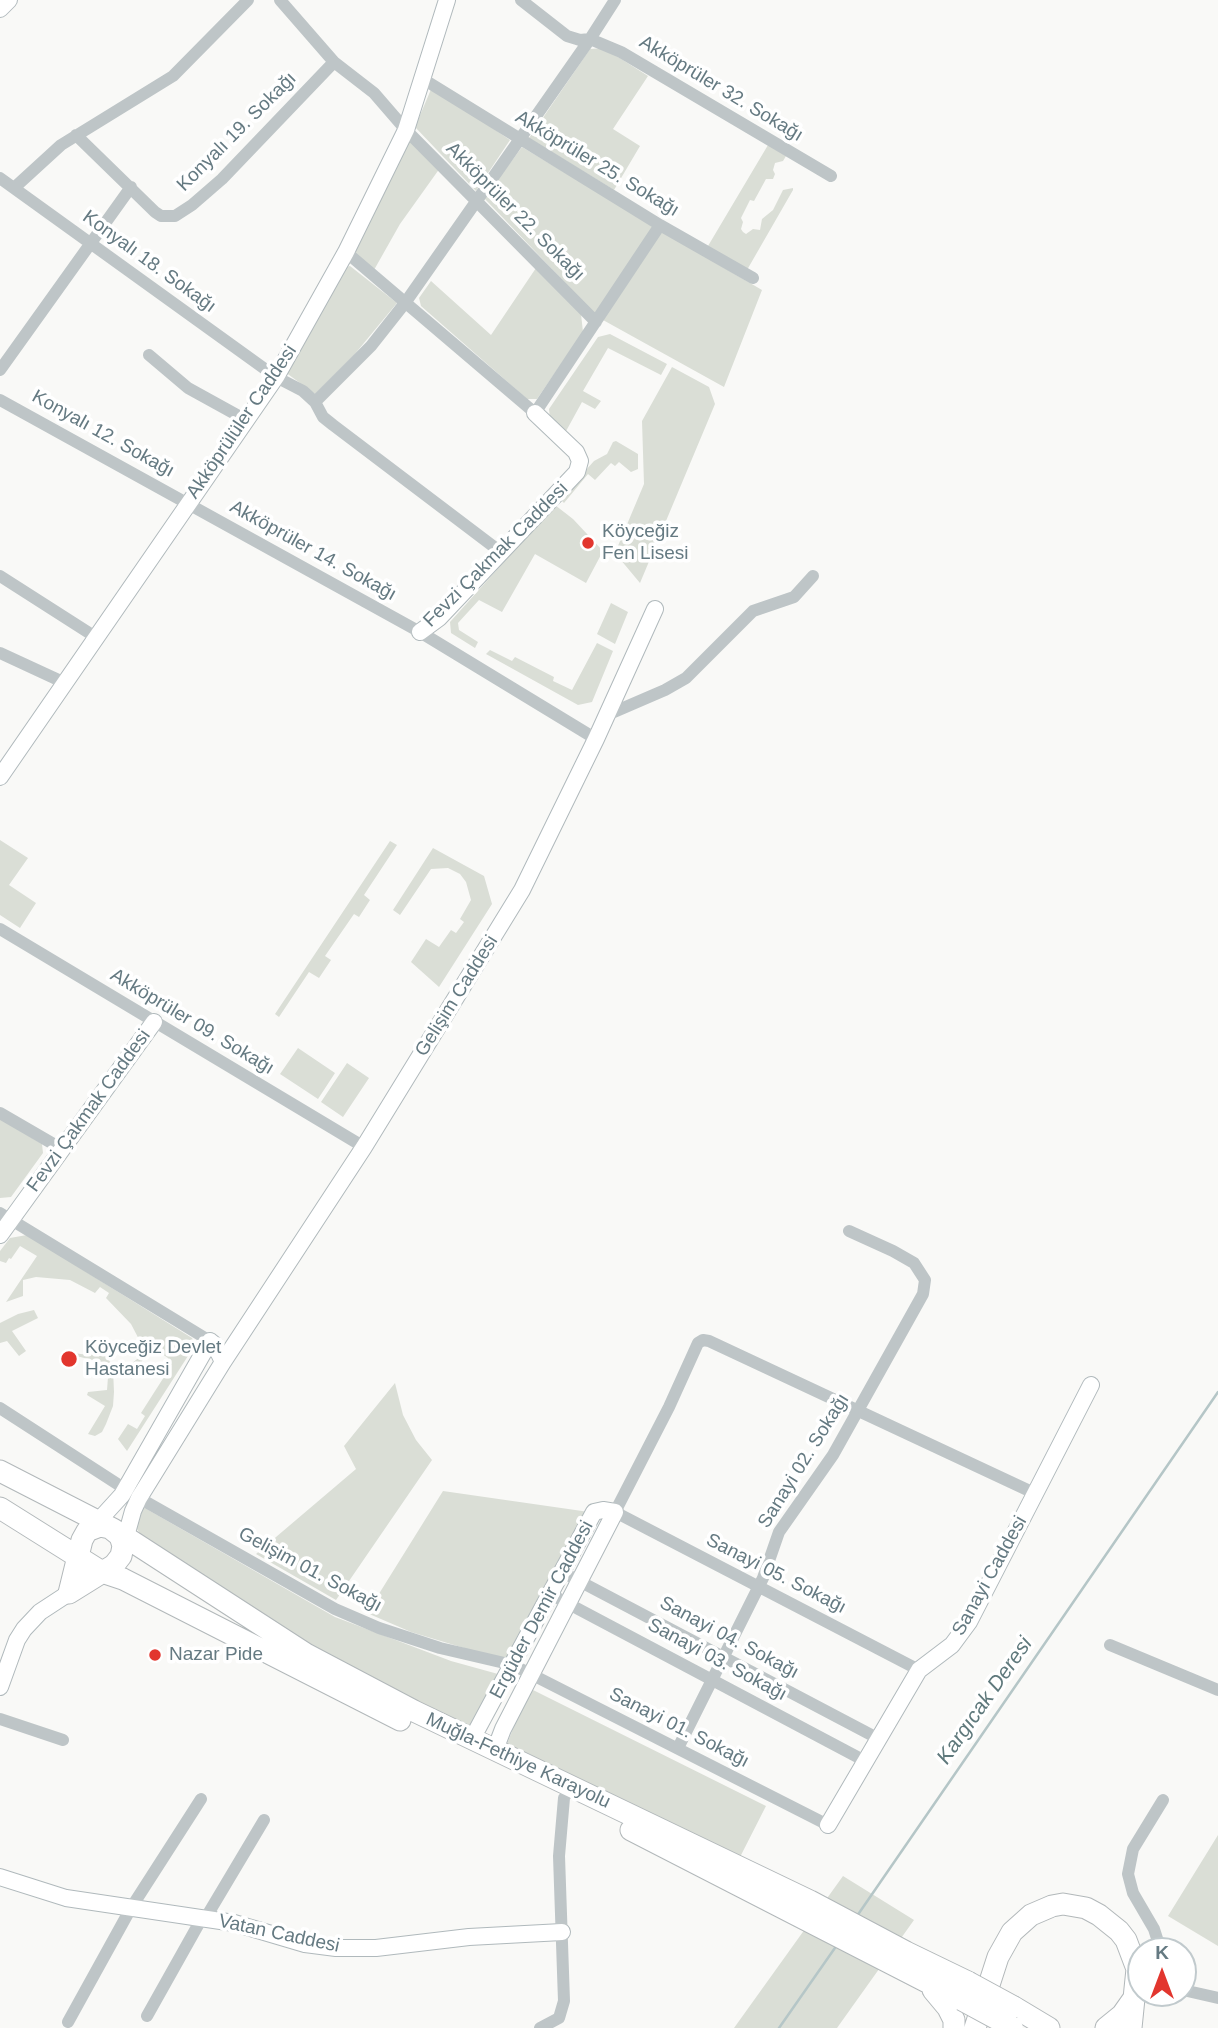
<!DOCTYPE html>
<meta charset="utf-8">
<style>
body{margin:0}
#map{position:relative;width:1218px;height:2028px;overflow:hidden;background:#f9f9f7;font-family:Arial,sans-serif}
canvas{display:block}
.north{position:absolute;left:1127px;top:1937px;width:70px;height:70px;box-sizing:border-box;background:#fff;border:2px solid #c1cacd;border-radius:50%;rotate:0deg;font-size:19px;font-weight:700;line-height:28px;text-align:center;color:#657a82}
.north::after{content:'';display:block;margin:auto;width:24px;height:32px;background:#e2362e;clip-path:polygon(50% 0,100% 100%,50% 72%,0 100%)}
</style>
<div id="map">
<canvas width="1218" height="2028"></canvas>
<div class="north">K</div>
</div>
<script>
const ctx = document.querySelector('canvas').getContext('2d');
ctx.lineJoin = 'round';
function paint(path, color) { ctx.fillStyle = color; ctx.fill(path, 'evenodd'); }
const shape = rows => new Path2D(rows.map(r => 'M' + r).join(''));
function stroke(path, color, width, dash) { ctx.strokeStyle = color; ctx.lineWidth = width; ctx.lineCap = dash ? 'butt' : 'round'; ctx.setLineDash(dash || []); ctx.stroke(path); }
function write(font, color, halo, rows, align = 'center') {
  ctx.font = font + ' Arial,sans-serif'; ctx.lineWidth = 7; ctx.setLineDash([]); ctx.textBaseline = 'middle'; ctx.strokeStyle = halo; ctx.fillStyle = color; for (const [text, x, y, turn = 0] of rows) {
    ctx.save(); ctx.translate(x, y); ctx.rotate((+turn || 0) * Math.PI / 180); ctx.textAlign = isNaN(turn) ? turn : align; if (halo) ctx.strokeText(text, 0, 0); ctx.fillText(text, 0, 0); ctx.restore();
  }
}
paint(shape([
 [604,48,648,76,613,129,640,146,614,190,529,138,590,49],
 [432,87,510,140,476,191,415,127],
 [409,141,440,168,400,224,374,270,351,252],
 [768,145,786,156,783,161,775,163,773,170,775,174,773,179,766,179,754,201,750,200,741,218,743,222,741,229,743,232,746,234,753,229,760,230,762,219,773,210,783,190,793,188,793,190,747,270,708,246],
 [522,147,654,226,595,314,484,198],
 [661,231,762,290,724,387,603,320],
 [350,266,397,303,354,355,315,394,285,372,343,268],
 [536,268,581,314,583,332,537,399,527,399,421,306,419,298,431,281,491,335],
 [610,334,667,364,661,375,608,348,583,391,601,401,595,409,582,402,565,433,550,419,549,409,598,337],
 [672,367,709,387,715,404,640,583,615,553,644,484,642,421],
 [616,441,638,454,638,469,631,472,619,462,615,466,611,463,595,480,588,474,564,503,560,499,594,461,607,454,613,442],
 [555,505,573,519,603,551,586,583,535,554,502,612,479,600,458,623,459,630,478,642,475,648,451,633,450,622],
 [611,603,628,612,615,644,597,634],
 [597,643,613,651,592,702,578,705,486,654,490,650,512,661,515,657,554,677,553,681,572,690],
 [0,840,28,858,9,885,36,903,20,928,0,915],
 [390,841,397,845,364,895,370,900,359,917,354,914,325,956,331,960,319,978,309,972,279,1017,275,1014],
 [433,848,484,876,492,904,439,987,411,962,426,939,439,947,451,930,456,933,464,922,460,919,471,900,466,882,460,874,448,868,431,869,400,915,393,910],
 [298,1048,335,1073,318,1099,280,1074],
 [347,1063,369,1078,343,1117,321,1102],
 [0,1119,42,1144,43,1153,11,1197,0,1198],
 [27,1235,192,1338,195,1345,127,1451,118,1439,128,1424,137,1429,145,1416,141,1413,171,1366,167,1362,168,1358,159,1352,147,1353,131,1379,131,1364,142,1355,143,1347,131,1324,106,1298,109,1293,100,1287,95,1293,70,1280,36,1277,23,1280,23,1296,6,1302,37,1256,20,1246,11,1259,9,1258,6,1263,0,1261,0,1251,10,1238],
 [34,1310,38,1318,12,1331,26,1351,19,1356,7,1341,0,1343,0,1323,18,1314],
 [96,1349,107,1355,113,1369,114,1392,113,1406,106,1424,102,1432,95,1436,88,1434,105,1406,87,1395,88,1392,107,1390,109,1364,72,1355,73,1353,89,1355],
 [395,1383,403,1415,416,1440,432,1460,336,1600,256,1554,356,1469,344,1446],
 [443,1491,589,1512,507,1661,411,1632,367,1613],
 [143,1507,335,1617,451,1661,498,1674,470,1728,340,1663,142,1537,137,1529,138,1520],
 [529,1688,766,1806,738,1861,505,1749],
 [1218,1835,1218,1946,1168,1916],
 [843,1876,914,1920,837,2028,734,2028]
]), '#daded6');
stroke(shape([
 [857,1916,1218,1392],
 [779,2028,837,1945]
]), '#b5c6c7', 2.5);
const secondary = shape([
 [0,9,9,0],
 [420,632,439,618,577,472,580,461,576,452,535,413],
 [0,777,276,377,346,252,406,130,447,0],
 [0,1235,154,1022],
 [223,1362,364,1147,522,890,596,739,655,609],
 [91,1529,122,1495,210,1341,215,1345,223,1362,139,1498,133,1511,123,1547],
 [0,1687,17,1640,24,1629,40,1612,69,1593],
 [472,1739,594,1512,603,1510,615,1512,503,1729,495,1750],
 [828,1825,919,1670,952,1645,969,1622,1091,1385],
 [0,1877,66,1898,234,1923,305,1944,336,1948,376,1948,469,1937,562,1932]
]);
const highway = shape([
 [0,1471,113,1529,306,1654,414,1711,810,1901,906,1952,968,1982],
 [0,1508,102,1572,123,1579,400,1720],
 [100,1526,110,1528,120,1536,123,1546,121,1556,114,1565,69,1593,82,1540,87,1531,100,1526],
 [631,1830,962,2000],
 [933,1990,948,2008,954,2020,954,2028],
 [1014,2007,1049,2028],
 [975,2028,998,1957,1012,1932,1031,1915,1052,1906,1063,1904,1086,1908,1099,1915,1119,1931,1126,1940,1137,1969,1131,2028],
 [1106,2028,1122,2015,1134,1998]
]);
stroke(secondary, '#b0b9bc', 18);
stroke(highway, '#b2b8ba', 23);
stroke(shape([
 [280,0,334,62,374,93,406,130,596,322],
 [521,0,567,36,580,40,590,39,621,52,831,176],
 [423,79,660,225,753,278],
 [76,135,155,212,161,216,175,216,192,205,222,179,334,62],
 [0,178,276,377,303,391,315,402,323,417,333,425,502,553],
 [14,188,61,145,173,76,248,0],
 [346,252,535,413,660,225],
 [149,355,188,388,246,420],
 [0,370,131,187],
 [0,400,420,632,596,739],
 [315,402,371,346,405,303,590,39,615,0],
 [0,576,97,638],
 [0,653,65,683],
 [607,715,665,690,686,678,753,611,794,597,813,576],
 [0,929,364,1147],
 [0,1113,62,1149],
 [0,1213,210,1341],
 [0,1408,139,1498,335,1609,379,1628,440,1648,513,1665,828,1825],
 [562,1572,879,1739],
 [550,1594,865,1761],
 [1110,1645,1218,1690],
 [919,1670,615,1512,669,1407,698,1343,703,1340,709,1341,1034,1493],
 [0,1719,63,1740],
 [678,1748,763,1578,779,1532,833,1455,923,1294,925,1280,914,1263,893,1251,849,1231],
 [205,1919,264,1820],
 [1161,1951,1154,1929,1133,1893,1128,1874,1133,1849,1163,1800],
 [1183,1990,1218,1998],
 [147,2016,202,1918],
 [68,2022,131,1908,201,1799],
 [540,2028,559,2018,564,2001,559,1856,564,1798]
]), '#bec5c7', 12);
stroke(secondary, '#fff', 16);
stroke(highway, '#fff', 21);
const highwayBridge = shape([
 [968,1982,1014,2007],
 [962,2000,1012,2027]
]);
stroke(highwayBridge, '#b2b8ba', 23, []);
stroke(highwayBridge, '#fff', 21);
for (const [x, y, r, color] of [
 [588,543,7,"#e2362e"],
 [69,1359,9,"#e2362e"],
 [155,1655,7,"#e2362e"]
]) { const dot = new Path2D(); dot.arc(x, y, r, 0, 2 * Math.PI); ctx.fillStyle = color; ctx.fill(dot); stroke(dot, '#fff', 2.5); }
write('19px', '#657a82', '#fff', [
 ["Akköprüler 32. Sokağı",721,89,31],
 ["Konyalı 19. Sokağı",237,132,-45],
 ["Akköprüler 25. Sokağı",597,164,31],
 ["Akköprüler 22. Sokağı",515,212,45],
 ["Konyalı 18. Sokağı",149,262,36],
 ["Akköprülüler Caddesi",242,422,-56],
 ["Konyalı 12. Sokağı",103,434,29],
 ["Akköprüler 14. Sokağı",313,551,29],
 ["Fevzi Çakmak Caddesi",496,555,-45],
 ["Gelişim Caddesi",457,996,-58],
 ["Akköprüler 09. Sokağı",192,1022,31],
 ["Fevzi Çakmak Caddesi",89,1111,-54],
 ["Sanayi 02. Sokağı",804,1461,-58],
 ["Gelişim 01. Sokağı",310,1570,28],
 ["Sanayi 05. Sokağı",776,1574,27],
 ["Sanayi Caddesi",990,1576,-61],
 ["Ergüder Demir Caddesi",542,1610,-62],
 ["Sanayi 04. Sokağı",729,1638,28],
 ["Sanayi 03. Sokağı",717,1660,28],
 ["Sanayi 01. Sokağı",679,1728,27],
 ["Muğla-Fethiye Karayolu",518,1761,25],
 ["Vatan Caddesi",279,1934,12]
]);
write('19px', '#657a82', '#fff', [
 ["Köyceğiz",602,532],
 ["Fen Lisesi",602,554],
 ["Köyceğiz Devlet",85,1348],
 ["Hastanesi",85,1370],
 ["Nazar Pide",169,1655]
], 'left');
write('italic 21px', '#5f797c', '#fff', [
 ["Kargıcak Deresi",985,1701,-55]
]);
</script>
